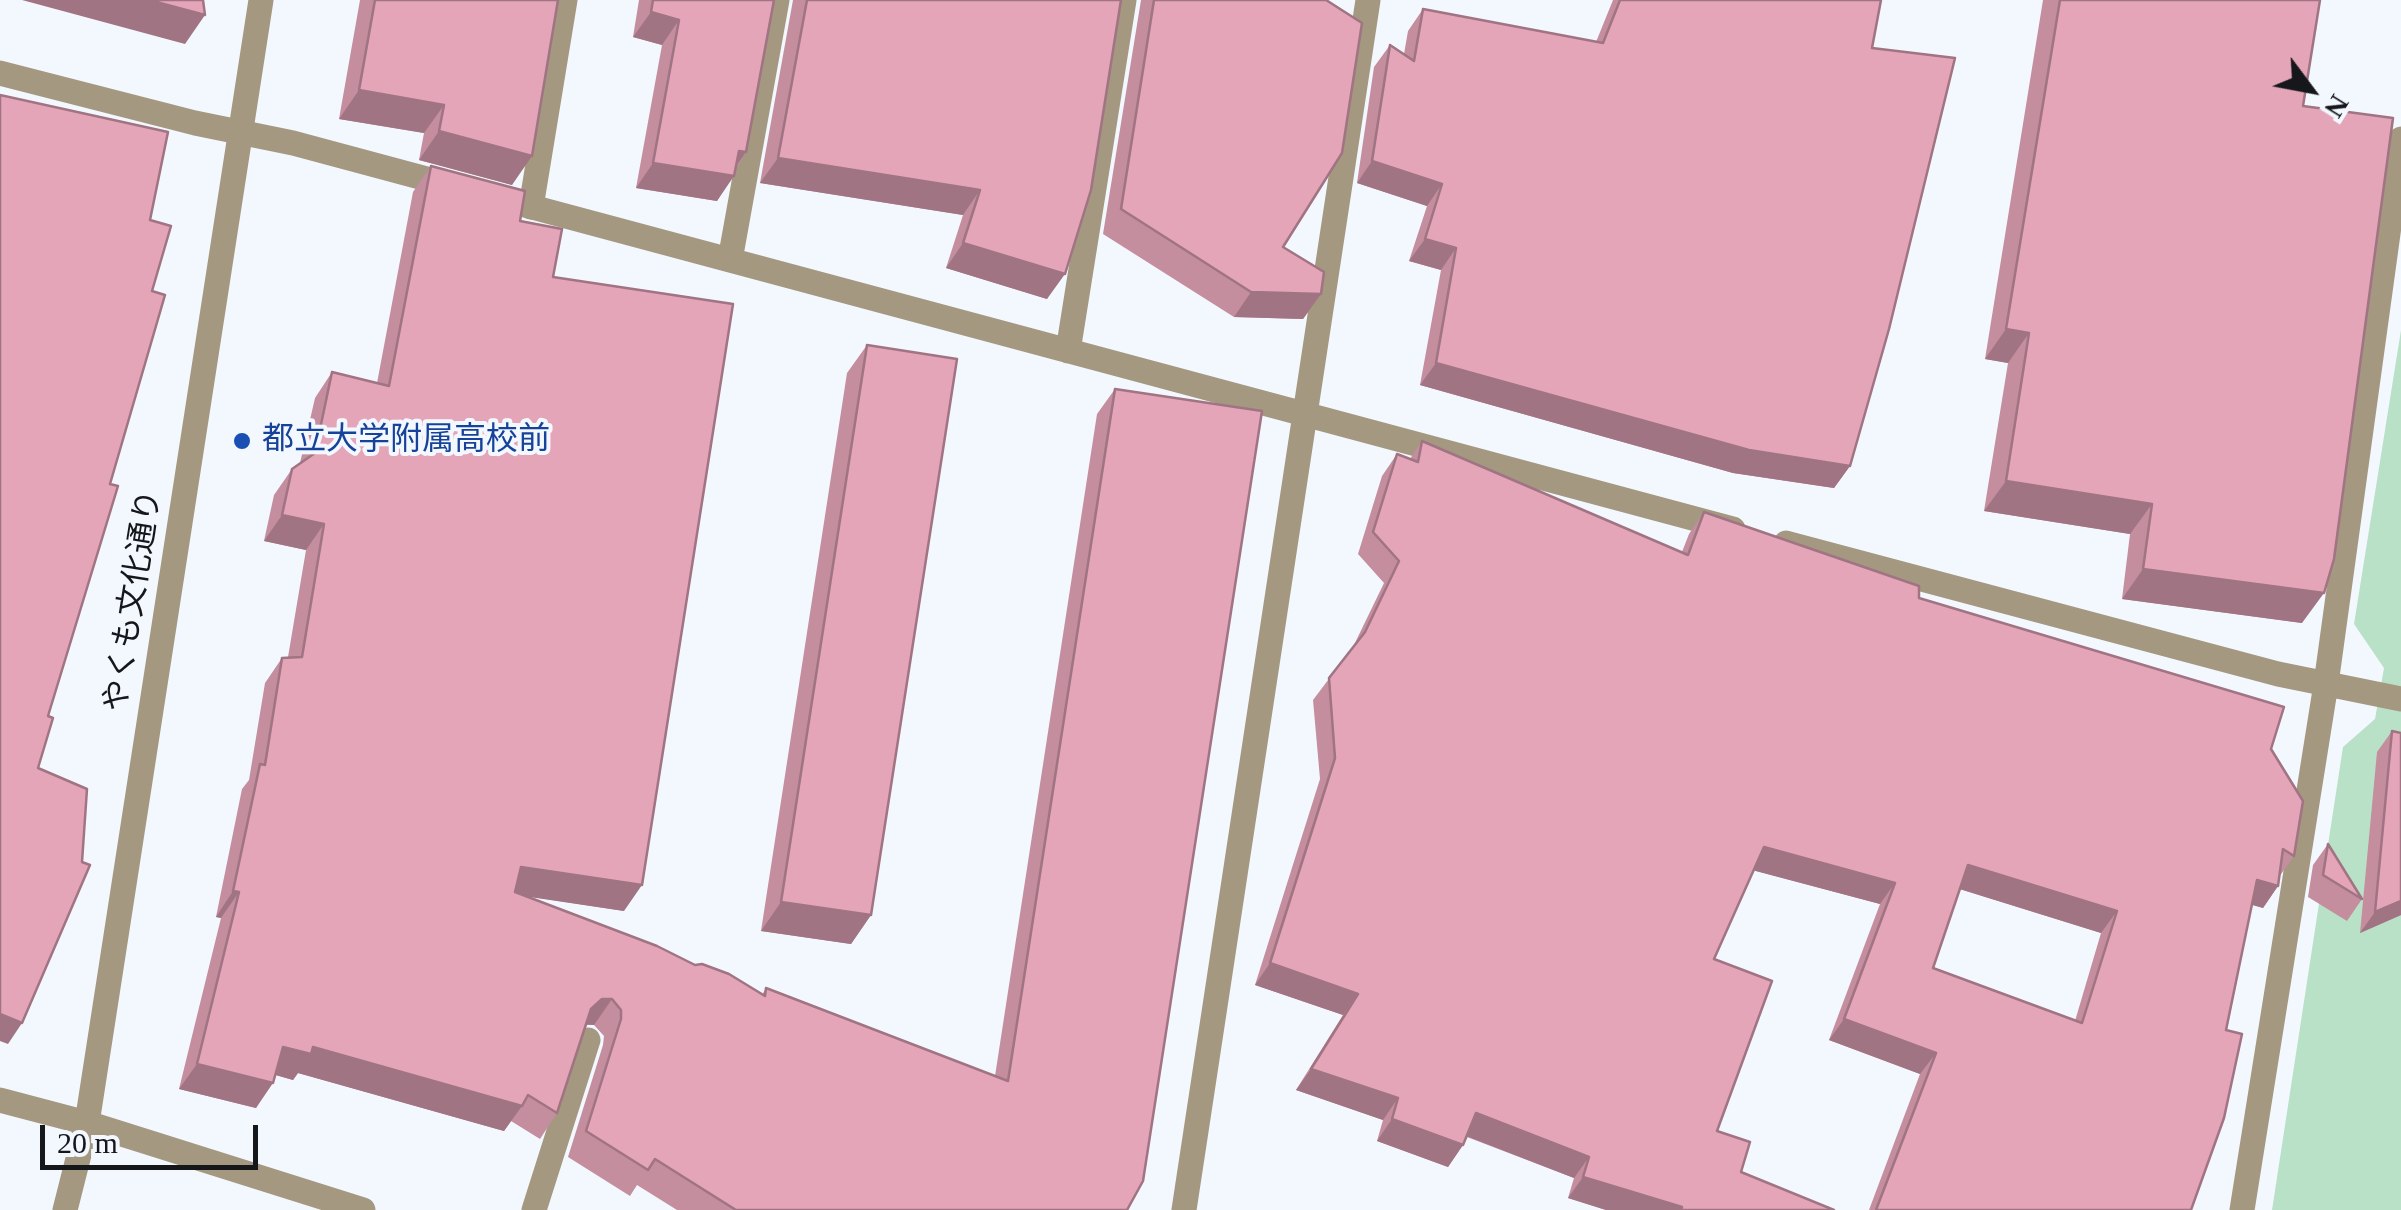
<!DOCTYPE html>
<meta charset="utf-8">
<style>
body{margin:0}
#map{position:relative;width:2401px;height:1210px;overflow:hidden;background:#f3f8ff;font-family:"Times New Roman",serif}
canvas{display:block}
.north{position:absolute;left:2261px;top:40px;width:100px;height:100px;-webkit-text-stroke:8px #f3f8ff;paint-order:stroke;rotate:122deg;font-size:28px;font-weight:700;line-height:40px;text-align:center;color:#15171a}
.north::after{content:'';display:block;margin:auto;width:35px;height:45px;background:#15171a;clip-path:polygon(50% 0,100% 100%,50% 72%,0 100%)}
.scale{position:absolute;left:40px;top:1125px;width:218px;height:45px;box-sizing:border-box;border:5px solid #15171a;border-top:0;padding-left:12px;font-size:30px;line-height:35px;white-space:nowrap;color:#15171a;-webkit-text-stroke:8px #f3f8ff;paint-order:stroke}
</style>
<div id="map">
<canvas width="2401" height="1210"></canvas>
<div class="north">N</div>
<div class="scale">20 m</div>
</div>
<script>
const ctx = document.querySelector('canvas').getContext('2d');
ctx.lineJoin = 'round';
function paint(path, color) { ctx.fillStyle = color; ctx.fill(path, 'evenodd'); }
const shape = rows => new Path2D(rows.map(r => 'M' + r).join(''));
function stroke(path, color, width, dash) { ctx.strokeStyle = color; ctx.lineWidth = width; ctx.lineCap = dash ? 'butt' : 'round'; ctx.setLineDash(dash || []); ctx.stroke(path); }
function write(font, color, halo, rows, align = 'center') {
  ctx.font = font + ' "Times New Roman","Noto Sans JP",serif'; ctx.lineWidth = 8; ctx.setLineDash([]); ctx.textBaseline = 'middle'; ctx.strokeStyle = halo; ctx.fillStyle = color; for (const [text, x, y, turn = 0] of rows) {
    ctx.save(); ctx.translate(x, y); ctx.rotate((+turn || 0) * Math.PI / 180); ctx.textAlign = isNaN(turn) ? turn : align; if (halo) ctx.strokeText(text, 0, 0); ctx.fillText(text, 0, 0); ctx.restore();
  }
}
paint(shape([
 [2401,330,2401,1210,2272,1210,2343,747,2375,719,2384,668,2354,624]
]), '#b9e1c7');
stroke(shape([
 [531,207,565,0],
 [534,1210,588,1040]
]), '#a59881', 25);
stroke(shape([
 [0,73,195,123,293,143,453,186],
 [491,196,1733,529],
 [730,260,777,0],
 [1068,351,1124,0],
 [1786,543,2278,674,2401,699],
 [0,1100,87,1123,363,1210],
 [1184,1210,1368,0],
 [2242,1210,2326,684,2401,139]
]), '#a59881', 25);
stroke(shape([
 [65,1210,87,1123,261,0]
]), '#a59881', 25);
paint(shape([
 [360,0,558,0,512,185,419,160,424,133,339,119],
 [639,0,774,0,746,152,717,201,636,188,662,45,633,37],
 [793,0,1121,0,1047,299,946,268,963,215,760,183],
 [1141,0,1326,0,1283,247,1321,294,1303,319,1234,317,1103,234],
 [1613,0,1881,0,1872,48,1850,466,1834,488,1733,473,1420,385,1441,270,1409,261,1427,206,1357,183,1374,67,1390,45,1404,54,1408,31,1423,9,1596,42],
 [2043,0,2320,0,2303,106,2302,623,2122,599,2130,534,1984,511,2008,363,1985,359],
 [431,166,520,221,553,277,624,911,526,896,762,995,766,988,995,1076,1097,414,1115,389,1127,1210,677,1210,637,1185,630,1196,568,1157,603,1045,604,1036,594,1025,586,1025,557,1113,540,1139,511,1121,504,1131,298,1073,293,1080,276,1075,256,1108,179,1089,221,918,216,917,242,789,249,780,265,683,282,658,288,657,306,550,264,541,274,495,292,469,300,463,315,398,332,372,377,383,413,192],
 [867,345,871,915,851,944,761,931,847,373],
 [1422,441,1682,552,1689,534,1704,512,1919,598,2271,749,2294,856,2279,877,2278,886,2263,908,2252,904,2191,1210,1869,1210,1920,1074,1829,1040,1880,904,1753,870,1714,959,1717,1131,1741,1172,1834,1210,1606,1210,1568,1198,1574,1178,1467,1137,1463,1145,1448,1167,1377,1141,1383,1120,1296,1090,1343,1015,1255,985,1320,779,1313,700,1353,647,1384,583,1358,554,1382,476,1397,454,1410,459],
 [1960,889,2101,933,2075,1021,1933,968],
 [2392,731,2401,915,2360,933,2377,752],
 [2328,844,2362,899,2347,921,2308,897,2313,865]
]), '#c48e9f');
paint(shape([
 [22,0,149,0,205,15,185,44],
 [651,12,679,20,662,45,633,37],
 [359,90,444,105,424,133,339,119],
 [439,131,532,156,512,185,419,160],
 [739,151,746,152,730,175,734,176,717,201,636,188,653,163],
 [778,158,980,190,963,215,760,183],
 [1372,161,1442,184,1427,206,1357,183],
 [1425,239,1456,248,1441,270,1409,261],
 [963,243,1065,274,1047,299,946,268],
 [1251,292,1321,294,1303,319,1234,317],
 [2006,329,2029,333,2008,363,1985,359],
 [1436,363,1850,466,1834,488,1733,473,1420,385],
 [2006,481,2152,504,2130,534,1984,511],
 [282,515,324,524,306,550,264,541],
 [2143,569,2324,593,2302,623,2122,599],
 [1764,847,1895,883,1880,904,1748,869],
 [1968,865,2117,911,2101,933,1953,887],
 [521,867,642,885,624,911,503,893],
 [2257,880,2278,886,2263,908,2241,902],
 [233,891,239,892,221,918,216,917],
 [2401,901,2401,915,2360,933,2375,912],
 [781,902,871,915,851,944,761,931],
 [1270,963,1358,994,1343,1015,1255,985],
 [602,999,612,999,594,1025,584,1024,591,1009],
 [0,1014,22,1023,8,1044,0,1041],
 [1844,1019,1936,1053,1920,1074,1829,1040],
 [283,1047,313,1047,522,1106,504,1131,298,1073,293,1080,265,1072],
 [197,1064,273,1083,256,1108,179,1089],
 [1311,1069,1398,1098,1383,1120,1296,1090],
 [1476,1113,1589,1157,1574,1178,1461,1134],
 [1392,1119,1463,1145,1448,1167,1377,1141],
 [1583,1177,1682,1207,1680,1210,1606,1210,1568,1198]
]), '#a07482');
const building = shape([
 [149,0,203,0,205,15,149,0],
 [375,0,558,0,532,156,439,131,444,105,359,90,375,0],
 [653,0,774,0,746,152,739,151,734,176,653,163,679,20,651,12,653,0],
 [807,0,1121,0,1091,190,1065,274,963,243,980,190,778,158,807,0],
 [1154,0,1326,0,1362,23,1342,153,1283,247,1324,272,1321,294,1251,292,1121,209,1154,0],
 [1620,0,1881,0,1872,48,1955,58,1889,329,1850,466,1749,450,1436,363,1456,248,1425,239,1442,184,1372,161,1390,45,1414,61,1423,9,1603,43,1620,0],
 [2060,0,2320,0,2303,106,2393,118,2334,559,2324,593,2143,569,2152,504,2006,481,2029,333,2006,329,2060,0],
 [0,95,168,132,150,220,171,226,152,291,165,295,110,484,118,486,48,716,53,718,38,768,87,789,82,862,90,865,22,1023,0,1014,0,95],
 [431,166,525,191,520,221,562,229,553,277,733,304,642,885,521,867,515,892,657,946,695,965,702,964,729,974,765,996,766,988,1008,1081,1115,389,1262,411,1143,1181,1127,1210,736,1210,655,1159,648,1170,586,1131,621,1019,621,1010,612,999,602,999,591,1009,557,1113,528,1095,522,1106,313,1047,311,1054,283,1047,273,1083,197,1064,239,892,233,891,260,764,265,765,282,658,302,657,324,524,282,515,292,469,315,453,332,372,389,386,431,166],
 [867,345,957,359,871,915,781,902,867,345],
 [1422,441,1688,555,1704,512,1919,586,1919,598,2284,707,2271,749,2303,801,2294,856,2283,849,2278,886,2257,880,2226,1030,2242,1034,2224,1118,2191,1210,1876,1210,1936,1053,1844,1019,1895,883,1764,847,1714,959,1772,981,1717,1131,1750,1142,1741,1172,1834,1210,1681,1210,1682,1207,1583,1177,1589,1157,1476,1113,1463,1145,1392,1119,1398,1098,1311,1069,1358,994,1270,963,1335,758,1329,678,1365,632,1399,561,1373,532,1397,454,1418,462,1422,441],
 [1968,865,2117,911,2082,1023,1933,968,1968,865],
 [2392,731,2401,733,2401,901,2375,912,2392,731],
 [2328,844,2362,899,2323,875,2328,844]
]);
paint(building, '#e4a5b9');
stroke(building, '#a07482', 2.5);
for (const [x, y, r, color] of [
 [242,441,10,"#1a4fb4"]
]) { const dot = new Path2D(); dot.arc(x, y, r, 0, 2 * Math.PI); ctx.fillStyle = color; ctx.fill(dot); stroke(dot, '#f3f8ff', 4); }
write('32px', '#164399', '#f3f8ff', [
 ["都立大学附属高校前",262,441]
], 'left');
write('32px', '#15171a', '#f3f8ff', [
 ["やくも文化通り",134,601,-81]
]);
</script>
